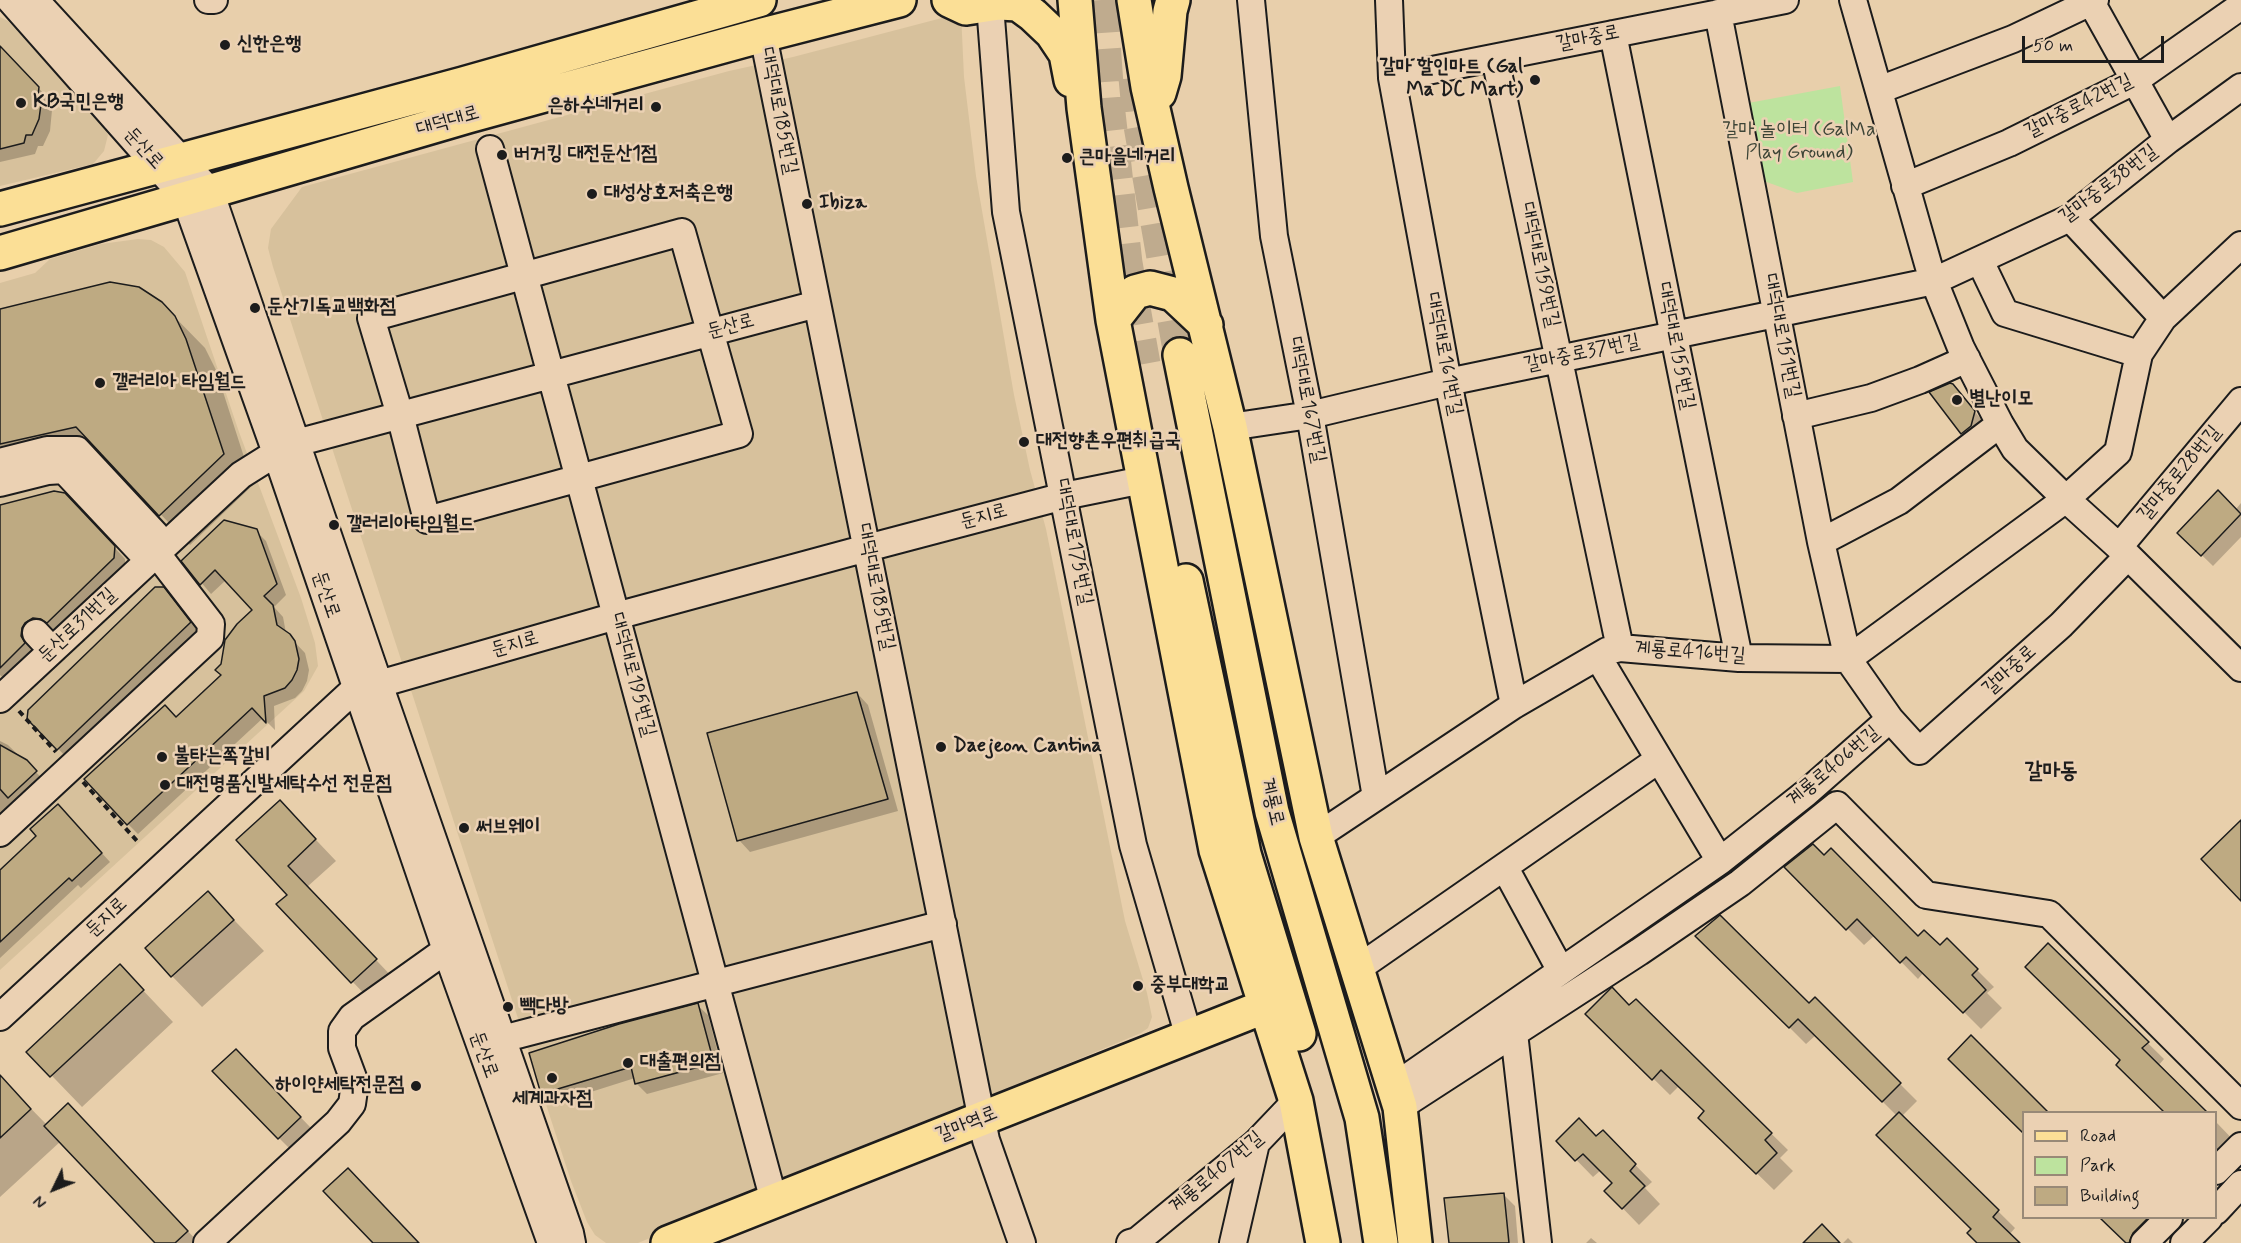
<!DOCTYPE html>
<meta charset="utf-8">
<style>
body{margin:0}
#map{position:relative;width:2241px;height:1243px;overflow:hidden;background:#e8cfab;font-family:Mynerve,sans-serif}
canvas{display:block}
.legend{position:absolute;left:2022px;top:1111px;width:195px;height:108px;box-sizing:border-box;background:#ebd1b3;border:2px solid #988977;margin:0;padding:8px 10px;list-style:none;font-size:18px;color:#1c1c1c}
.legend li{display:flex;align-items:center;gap:12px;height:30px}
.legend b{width:30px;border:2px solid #988977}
.north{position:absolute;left:24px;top:1159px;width:60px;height:60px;-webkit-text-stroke:4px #ebd1b3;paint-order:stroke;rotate:227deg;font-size:16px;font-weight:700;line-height:24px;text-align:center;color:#1c1c1c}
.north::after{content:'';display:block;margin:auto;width:21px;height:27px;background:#1c1c1c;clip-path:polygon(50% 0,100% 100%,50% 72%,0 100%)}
.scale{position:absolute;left:2022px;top:36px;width:142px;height:27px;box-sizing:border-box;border:3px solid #1c1c1c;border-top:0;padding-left:8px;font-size:18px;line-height:21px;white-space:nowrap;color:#1c1c1c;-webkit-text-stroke:4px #ebd1b3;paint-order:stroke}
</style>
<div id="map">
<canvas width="2241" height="1243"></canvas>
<ul class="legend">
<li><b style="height:8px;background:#fbdf96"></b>Road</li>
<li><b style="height:16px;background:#bde39e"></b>Park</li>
<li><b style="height:16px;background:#beaa82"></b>Building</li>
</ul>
<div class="north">N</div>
<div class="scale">50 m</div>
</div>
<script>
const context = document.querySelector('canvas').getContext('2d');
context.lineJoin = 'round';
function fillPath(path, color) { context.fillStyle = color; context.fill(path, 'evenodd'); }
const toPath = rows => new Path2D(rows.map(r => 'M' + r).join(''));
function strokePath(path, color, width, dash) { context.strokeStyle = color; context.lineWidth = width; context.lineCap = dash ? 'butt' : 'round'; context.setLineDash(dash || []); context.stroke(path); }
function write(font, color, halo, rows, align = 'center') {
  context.font = font + ' Mynerve,"Poor Story",sans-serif'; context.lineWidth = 5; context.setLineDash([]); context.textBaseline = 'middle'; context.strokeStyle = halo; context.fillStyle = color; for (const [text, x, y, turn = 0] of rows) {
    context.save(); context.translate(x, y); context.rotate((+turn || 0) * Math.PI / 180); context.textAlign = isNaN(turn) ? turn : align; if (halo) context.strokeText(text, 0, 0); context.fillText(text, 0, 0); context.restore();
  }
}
fillPath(toPath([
 [961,13,964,77,976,176,1014,395,1030,470,1046,529,1125,921,1147,993,1152,1017,1148,1028,1141,1033,638,1243,606,1243,595,1235,587,1222,571,1181,273,267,268,248,271,229,302,187,729,71,793,57],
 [0,17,8,21,105,128,108,135,104,151,93,164,0,186],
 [138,239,151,240,164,247,185,272,239,432,301,598,315,643,318,666,304,691,0,970,0,283,35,273,50,259,101,244]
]), '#d7c19c');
fillPath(toPath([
 [1840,86,1853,182,1797,193,1750,176,1743,104]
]), '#bde39e');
fillPath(toPath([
 [0,55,14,63,50,100,49,106,52,110,50,131,43,146,38,146,35,154,0,162],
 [161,303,205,348,216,370,253,485,190,545,106,457,0,481,0,310],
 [1953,385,1985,424,1973,444,1962,433],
 [2241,503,2241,537,2213,566,2179,533,2236,509],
 [76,506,125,559,125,570,59,633,54,630,45,629,33,640,32,648,36,655,8,682,0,675,0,507],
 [256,531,266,541,286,595,274,607,283,617,286,633,305,653,309,670,307,681,302,691,295,698,274,706,275,730,263,718,138,834,128,824,177,719,223,675,254,610,226,580,211,594,183,561],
 [172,597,198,631,66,757,29,718],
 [857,693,868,705,898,811,750,852,739,840],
 [0,741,8,745,47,783,0,821],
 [66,814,110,862,81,888,78,885,0,958,0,872],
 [300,823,336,861,307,887,396,981,373,1003,278,904,289,895,238,840],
 [1786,867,1918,938,1940,947,1947,940,1994,987,1987,993,2002,1008,1981,1029,1924,972,1918,979,1875,935,1864,945],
 [208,893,264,951,202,1007,172,976],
 [1698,936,1809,1005,1815,999,1917,1101,1902,1116,2015,1228,2009,1235,2017,1243,1979,1243,1973,1229,1897,1116,1816,1035,1806,1044],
 [2048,945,2164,1059,2158,1066,2122,1060],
 [120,966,173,1022,82,1107,29,1052],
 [1636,1001,1788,1150,1780,1158,1793,1171,1774,1190,1700,1118,1706,1112,1679,1086,1670,1095,1588,1014,1629,1007],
 [697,1005,708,1015,723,1073,647,1094,637,1084,635,1078,553,1104,543,1093],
 [5,1082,47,1125,99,1136,199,1243,157,1243,61,1141,0,1197,0,1087],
 [267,1082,331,1149,310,1169,279,1138],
 [2216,1122,2241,1148,2216,1161],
 [1603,1132,1652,1182,1645,1188,1660,1204,1639,1225,1606,1191,1614,1183,1601,1170,1593,1177,1558,1141,1597,1138],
 [1503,1194,1515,1206,1518,1243,1451,1243],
 [2102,1218,2141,1218,2161,1238,2156,1243,2128,1243],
 [1591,1238,1597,1243,1586,1243],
 [1848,1238,1853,1243,1843,1243]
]), '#0003');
const building = toPath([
 [0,46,39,87,38,95,42,97,39,119,32,135,26,135,24,143,0,149,0,46],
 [110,282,139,287,162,302,175,316,186,339,224,454,159,516,76,427,0,444,0,309,110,282],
 [1950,383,1953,384,1975,411,1971,426,1961,434,1929,392,1950,383],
 [2218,490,2241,514,2201,556,2177,533,2218,490],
 [54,491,65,493,115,546,114,558,47,623,41,619,33,618,25,623,22,628,21,636,25,643,0,668,0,505,54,491],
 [224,520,257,529,277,584,264,596,273,605,277,625,290,634,295,641,299,659,297,670,292,680,285,688,264,696,266,723,252,708,127,825,84,779,165,705,176,717,221,675,215,670,221,664,225,640,237,624,252,610,215,570,200,585,181,561,224,520],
 [155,587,164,587,191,622,57,750,27,719,28,710,155,587],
 [857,692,888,799,737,841,707,733,857,692],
 [0,745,27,760,37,771,8,798,0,789,0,745],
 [280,800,316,839,288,866,377,959,351,983,276,904,287,895,236,840,280,800],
 [58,804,102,853,72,881,69,878,0,942,0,870,36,836,30,829,58,804],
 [2241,820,2241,901,2201,859,2241,820],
 [1813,844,1824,855,1831,848,1918,936,1924,930,1940,945,1947,938,1978,969,1972,975,1986,990,1963,1013,1906,957,1900,963,1857,919,1846,930,1784,867,1813,844],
 [208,891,234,920,171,977,145,948,208,891],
 [1720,915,1809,1003,1815,997,1901,1083,1882,1102,1798,1019,1789,1028,1695,936,1720,915],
 [2048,943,2149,1042,2142,1048,2208,1113,2165,1113,2116,1065,2120,1060,2025,967,2048,943],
 [120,964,144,990,50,1077,26,1052,120,964],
 [1612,987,1629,1005,1636,999,1772,1133,1765,1140,1777,1153,1756,1174,1698,1118,1704,1111,1661,1070,1652,1080,1585,1014,1612,987],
 [698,1003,714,1063,635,1084,631,1067,541,1094,529,1053,619,1024,698,1003],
 [1971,1035,2049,1113,2024,1113,2024,1134,1948,1059,1971,1035],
 [236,1049,301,1117,278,1139,212,1071,236,1049],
 [0,1075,31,1109,0,1138,0,1075],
 [68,1103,188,1231,175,1243,155,1243,44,1126,68,1103],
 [1899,1112,1999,1210,1993,1217,2020,1243,1977,1243,1967,1233,1971,1229,1876,1135,1899,1112],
 [1579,1118,1596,1136,1603,1130,1636,1164,1630,1171,1645,1186,1622,1209,1604,1191,1612,1183,1583,1154,1575,1161,1556,1141,1579,1118],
 [348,1168,419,1243,373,1243,323,1191,348,1168],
 [1504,1193,1509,1243,1449,1243,1444,1198,1504,1193],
 [2100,1218,2148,1218,2133,1233,2129,1243,2126,1243,2100,1218],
 [1822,1224,1840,1243,1803,1243,1822,1224]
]);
fillPath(building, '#beaa82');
strokePath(building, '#1c1c1c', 1.5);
strokePath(toPath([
 [1101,0,1109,113,1126,263,1144,364],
 [1135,78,1139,120,1180,355]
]), '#bfab8e', 33, [33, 16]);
const minor = toPath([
 [10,0,185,198,276,453,446,950,551,1243],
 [35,0,210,191,379,684,570,1233,572,1243],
 [208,0,214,0],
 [1251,0,1274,236,1310,415,1376,797],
 [1389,0,1392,78,1448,382,1514,705],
 [1853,0,1930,271,1961,348,2000,424,2015,449,2066,499,2119,547,2241,668],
 [2090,0,2168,140],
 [990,5,1006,212,1133,845,1189,1037],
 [1718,13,1821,542,1848,659,1890,719,1919,751,2061,625,2128,556],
 [1613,34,1739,658],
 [763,35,986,1140,1022,1243],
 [1495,58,1620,648],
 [1392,78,1785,0],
 [1879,90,2013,39,2095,0],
 [490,149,774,1201],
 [1905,186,2009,143,2134,81,2241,6],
 [2070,218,2163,318],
 [682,232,739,434,427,520,400,415,371,318,682,232],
 [1980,261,2005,313,2139,354],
 [1796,416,1871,398,1920,380,1967,359],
 [1230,427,1310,415,1448,382,1934,281,2070,218,2168,140,2241,87],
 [296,443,817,304],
 [0,462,47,450,77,450,156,535,157,554],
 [0,483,48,471,64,470,141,552,157,554],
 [1821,542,1899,501,2000,424],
 [2119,547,2241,401],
 [36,633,52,650],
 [1598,657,1720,861],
 [0,699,241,475,276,453],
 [0,833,210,638,211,624,157,554],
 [1316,837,1514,705,1607,651,1620,648,1739,658,1848,659,2066,499,2118,452,2139,354,2163,318,2241,245],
 [1505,868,1561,971],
 [1357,969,1658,760],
 [0,1017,357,687,379,684,616,616,867,548,1064,496,1143,480],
 [1514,1033,1538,1243],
 [502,1039,943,924],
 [1395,1086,1720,861,1806,793,1890,719],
 [1400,1107,1639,952,1740,883,1837,805,1926,895,2049,914,2241,1106],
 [2216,1171,2241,1146],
 [2216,1211,2241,1184],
 [207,1243,338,1122,352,1104,355,1083,342,1048,342,1031,352,1017,446,950,459,945],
 [1130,1243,1137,1241,1256,1143,1296,1101],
 [1233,1243,1256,1143],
 [2144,1243,2169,1218],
 [2184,1243,2209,1218]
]);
const major = toPath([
 [949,0,966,8,999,3,1018,4,1033,15,1052,33,1066,54,1071,80],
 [1075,0,1084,108,1113,320,1216,850,1296,1101,1323,1243],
 [1134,0,1148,87,1171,188,1230,427,1316,837,1400,1107,1415,1243],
 [1159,93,1164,76,1170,11,1173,0],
 [0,209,463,84,759,0],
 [0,253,468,116,763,35,899,0],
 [1113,320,1135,292,1150,288,1173,294,1206,325],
 [1180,355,1272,812,1362,1118,1381,1243],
 [1186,581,1244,854,1299,1034],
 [668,1243,1266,1006]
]);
strokePath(minor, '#1c1c1c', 30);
strokePath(major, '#1c1c1c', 38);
strokePath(toPath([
 [19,711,56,752],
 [83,782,138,842]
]), '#1c1c1c', 4, [6, 4.5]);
strokePath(minor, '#ebd1b3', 26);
strokePath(major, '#fbdf96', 33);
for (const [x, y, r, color] of [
 [225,45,6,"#1c1c1c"],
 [1535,80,6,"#1c1c1c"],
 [21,103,6,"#1c1c1c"],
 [656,107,6,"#1c1c1c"],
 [502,155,6,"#1c1c1c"],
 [1067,158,6,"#1c1c1c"],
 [592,194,6,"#1c1c1c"],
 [807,204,6,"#1c1c1c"],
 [255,308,6,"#1c1c1c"],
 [100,383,6,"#1c1c1c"],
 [1957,400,6,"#1c1c1c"],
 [1024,442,6,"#1c1c1c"],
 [334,525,6,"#1c1c1c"],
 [941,747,6,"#1c1c1c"],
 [162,757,6,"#1c1c1c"],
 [165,785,6,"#1c1c1c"],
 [464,828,6,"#1c1c1c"],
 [1138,986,6,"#1c1c1c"],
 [508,1007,6,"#1c1c1c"],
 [628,1063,6,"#1c1c1c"],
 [552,1078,6,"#1c1c1c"],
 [416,1086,6,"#1c1c1c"]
]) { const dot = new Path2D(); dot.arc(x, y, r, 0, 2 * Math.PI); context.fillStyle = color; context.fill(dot); strokePath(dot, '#ebd1b3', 2); }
write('20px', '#1c1c1c', '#ebd1b3', [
 ["갈마중로",1588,39,-11],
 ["갈마중로42번길",2079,107,-27],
 ["대덕대로185번길",778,111,79],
 ["대덕대로",448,122,-16],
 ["둔산로",143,149,48],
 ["갈마중로38번길",2109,185,-37],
 ["대덕대로159번길",1539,265,78],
 ["둔산로",731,327,-15],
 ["대덕대로151번길",1781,336,79],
 ["대덕대로155번길",1675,346,79],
 ["대덕대로161번길",1443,354,79],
 ["갈마중로37번길",1582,354,-12],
 ["대덕대로167번길",1306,400,79],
 ["갈마중로28번길",2180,474,-50],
 ["둔지로",984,517,-15],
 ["대덕대로175번길",1073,542,79],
 ["대덕대로185번길",875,587,79],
 ["둔산로",325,595,71],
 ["둔산로31번길",78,626,-43],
 ["둔지로",515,645,-16],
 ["계룡로416번길",1690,653,4],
 ["갈마중로",2010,671,-42],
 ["대덕대로195번길",632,675,75],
 ["계룡로406번길",1834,767,-40],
 ["계룡로",1271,802,77],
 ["둔지로",107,918,-43],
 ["둔산로",483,1055,70],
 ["갈마역로",967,1125,-22],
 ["계룡로407번길",1217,1173,-40]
]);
write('bold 20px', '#1c1c1c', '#ebd1b3', [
 ["신한은행",237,45],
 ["갈마 할인마트 (Gal",1523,68,"right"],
 ["Ma DC Mart)",1523,91,"right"],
 ["KB국민은행",33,103],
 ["은하수네거리",644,107,"right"],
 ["버거킹 대전둔산1점",514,155],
 ["큰마을네거리",1079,158],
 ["대성상호저축은행",604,194],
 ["Ibiza",819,204],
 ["둔산기독교백화점",267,308],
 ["갤러리아 타임월드",112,383],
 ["별난이모",1969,400],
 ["대전향촌우편취급국",1036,442],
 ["갤러리아타임월드",346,525],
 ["Daejeon Cantina",953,747],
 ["불타는쪽갈비",174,757],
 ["대전명품신발세탁수선 전문점",177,785],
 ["써브웨이",476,828],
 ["중부대학교",1150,986],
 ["빽다방",520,1007],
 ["대출편의점",640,1063],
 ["하이얀세탁전문점",404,1086,"right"],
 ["세계과자점",552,1100,"center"]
], 'left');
write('20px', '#3c4436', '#ebd1b3', [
 ["갈마 놀이터 (GalMa",1799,131],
 ["Play Ground)",1799,154]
]);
write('bold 22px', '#1c1c1c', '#ebd1b3', [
 ["갈마동",2051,772]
]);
</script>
